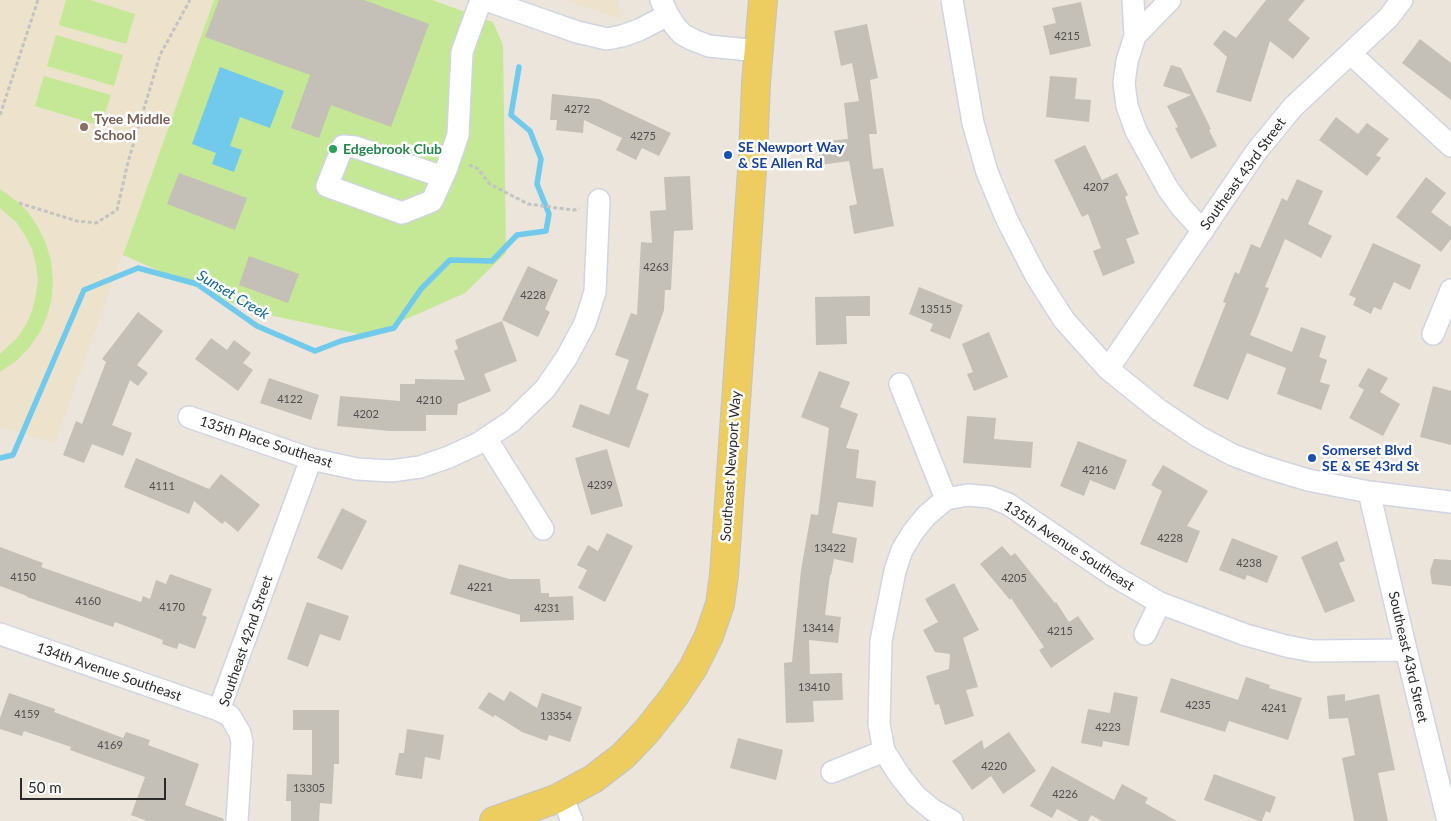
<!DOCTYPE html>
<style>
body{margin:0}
#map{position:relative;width:1451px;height:821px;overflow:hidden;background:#ebe5dc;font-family:Lato,sans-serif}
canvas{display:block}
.scale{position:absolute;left:20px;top:778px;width:146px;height:22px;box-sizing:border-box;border:2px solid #2a2a2a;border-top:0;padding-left:6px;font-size:15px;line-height:18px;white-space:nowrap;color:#2a2a2a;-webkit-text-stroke:4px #fff;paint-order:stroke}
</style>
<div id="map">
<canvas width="1451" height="821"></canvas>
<div class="scale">50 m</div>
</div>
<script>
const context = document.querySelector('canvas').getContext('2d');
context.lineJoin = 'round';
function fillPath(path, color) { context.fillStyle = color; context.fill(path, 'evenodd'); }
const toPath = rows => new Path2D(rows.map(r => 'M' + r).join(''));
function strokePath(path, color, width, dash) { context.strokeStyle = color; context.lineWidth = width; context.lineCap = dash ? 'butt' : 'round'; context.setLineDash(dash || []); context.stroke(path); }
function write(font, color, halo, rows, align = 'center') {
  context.font = font + ' Lato,sans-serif'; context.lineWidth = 5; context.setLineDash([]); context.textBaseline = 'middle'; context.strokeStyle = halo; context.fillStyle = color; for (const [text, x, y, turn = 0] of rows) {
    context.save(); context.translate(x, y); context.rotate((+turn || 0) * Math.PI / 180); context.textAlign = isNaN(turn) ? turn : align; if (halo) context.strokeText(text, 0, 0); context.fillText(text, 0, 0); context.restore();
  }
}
fillPath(toPath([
 [0,0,214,0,55,443,0,427],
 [564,0,617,0,622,19]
]), '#ede2cb');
fillPath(toPath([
 [66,0,90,0,135,14,126,44,59,25],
 [214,0,432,0,493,22,503,45,506,253,465,293,368,336,250,311,123,255],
 [56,35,123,55,114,86,47,66],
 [44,76,111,95,101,126,35,106],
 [0,189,19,203,28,212,38,227,46,244,51,261,53,280,52,298,47,316,40,332,29,348,16,361,0,372,0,354,17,338,26,325,32,311,36,295,38,280,36,264,32,249,25,235,16,222,0,208]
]), '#c4e895');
fillPath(toPath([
 [220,67,284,91,270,128,240,117,230,146,242,150,234,172,212,164,216,153,192,144]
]), '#71caeb');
strokePath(toPath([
 [0,458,13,455,84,290,138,268,197,284,257,326,315,351,341,341,394,328,421,289,450,260,492,261,517,235,546,231,549,214,537,184,541,159,530,131,511,115,519,67]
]), '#71caeb', 5.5);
fillPath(toPath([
 [219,0,364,0,429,24,391,127,331,105,319,138,291,128,310,75,205,37],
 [1266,0,1305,0,1288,20,1310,38,1293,59,1270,41,1251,102,1216,92,1227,57,1213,44,1224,30,1236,38],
 [1081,2,1091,46,1050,55,1043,26,1056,23,1052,8],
 [867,24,878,78,870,80,877,134,869,134,873,169,883,168,894,226,854,234,849,206,857,204,849,161,820,165,817,142,848,139,844,103,859,101,852,63,841,66,834,31],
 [1420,39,1451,63,1451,100,1402,63],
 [1171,65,1181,68,1211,129,1209,130,1217,146,1191,159,1175,128,1178,127,1167,106,1191,95,1163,86],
 [1050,76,1077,78,1075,99,1091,100,1089,122,1046,117],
 [552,94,599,99,671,133,659,156,642,148,636,160,616,150,622,138,584,120,583,133,556,130,557,120,550,120],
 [1336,117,1358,134,1367,123,1389,139,1376,155,1381,158,1367,176,1319,140],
 [1085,145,1102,180,1117,173,1128,195,1125,197,1139,234,1126,239,1135,263,1103,276,1093,251,1101,248,1088,214,1082,217,1054,160],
 [179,173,247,198,235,230,167,204],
 [690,176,693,230,674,231,671,290,665,290,664,310,636,389,649,394,629,448,572,427,580,404,609,415,629,360,615,355,631,313,637,315,641,242,652,243,650,211,666,210,664,177],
 [1426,177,1446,193,1431,212,1451,227,1451,239,1441,252,1396,217],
 [1297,179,1323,191,1308,224,1332,236,1321,258,1285,239,1265,287,1269,288,1250,335,1292,352,1301,327,1326,336,1319,357,1327,360,1320,382,1330,385,1321,410,1277,394,1286,368,1247,353,1228,400,1193,386,1226,303,1223,302,1235,272,1239,274,1251,244,1260,248,1282,198,1287,201],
 [1373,243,1421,265,1410,290,1394,282,1381,310,1374,307,1371,314,1353,305,1356,298,1349,295],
 [249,256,299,274,288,303,239,285],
 [528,266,558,280,545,309,550,312,538,337,502,320],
 [919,287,963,305,950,339,930,331,933,324,909,314],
 [870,296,870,316,846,316,847,344,816,345,815,297],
 [138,312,163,331,137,365,148,373,138,386,130,380,112,425,132,433,123,456,92,444,84,463,63,455,76,421,82,424,106,362,102,359],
 [502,321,517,361,484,374,491,391,458,404,457,415,426,415,426,431,390,431,337,426,340,396,400,401,400,384,415,384,415,379,465,380,454,351,458,349,455,340],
 [989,332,1008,377,974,391,967,374,973,372,962,344],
 [211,338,227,350,234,340,251,353,243,363,253,370,238,391,195,359],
 [1368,368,1388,378,1380,392,1400,404,1383,436,1349,418,1364,390,1358,386],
 [819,371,850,382,840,407,858,414,846,448,859,450,856,478,876,481,873,507,838,502,832,533,857,538,853,563,834,559,831,575,830,575,825,615,841,617,838,643,809,640,810,674,842,673,843,700,813,701,814,722,786,723,784,663,792,662,801,570,811,514,818,515,829,428,801,417],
 [269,378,319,395,311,420,260,403],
 [1433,386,1451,391,1451,445,1420,437],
 [967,416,996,418,994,439,1033,442,1031,468,963,463],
 [1078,441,1127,460,1115,490,1090,480,1084,496,1060,486],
 [607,449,623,506,591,515,575,458],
 [136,458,209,489,221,474,260,505,238,532,225,521,222,524,194,501,189,514,124,487],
 [1163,465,1208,491,1187,526,1200,531,1187,563,1140,544,1162,491,1151,485],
 [342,508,367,521,342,570,317,558],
 [607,533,633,546,605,602,578,588,587,570,577,565,588,545,598,551],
 [1232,538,1278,556,1267,583,1247,575,1245,580,1219,570],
 [1337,541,1345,561,1339,563,1355,601,1325,613,1301,557],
 [1002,546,1011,556,1015,553,1055,603,1056,602,1069,622,1078,616,1094,639,1051,668,1039,650,1044,647,1011,598,1010,600,980,564],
 [0,547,43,563,41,567,141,602,143,596,150,599,156,580,166,584,170,574,212,589,202,615,207,617,195,649,179,643,177,649,162,644,163,640,115,622,113,627,27,597,27,596,0,586],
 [1434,559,1451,560,1451,586,1432,584,1430,571],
 [459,564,509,579,540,579,541,593,549,593,549,597,573,596,574,620,520,622,520,615,450,594],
 [954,583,979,630,963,638,978,687,966,690,974,716,945,725,939,704,935,705,926,676,949,669,950,654,935,652,923,630,938,622,925,599],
 [307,602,349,616,340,641,320,634,308,667,287,659],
 [1246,677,1270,685,1269,688,1302,698,1288,740,1229,721,1225,732,1160,712,1171,678,1238,700],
 [510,691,537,708,542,693,582,707,570,742,549,735,547,741,522,732,495,715,493,717,478,708,489,692,504,701],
 [1114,692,1138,697,1129,746,1103,741,1102,747,1081,743,1088,709,1110,713],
 [9,693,55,709,54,712,123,738,126,732,150,740,148,745,199,764,185,805,224,819,223,821,147,821,131,815,145,777,70,750,71,747,24,731,22,736,0,729,0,718],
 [1345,694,1345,701,1379,694,1395,770,1378,773,1388,821,1354,821,1342,758,1355,755,1348,718,1329,719,1327,696],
 [293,710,339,710,339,764,334,764,332,804,320,803,319,821,291,821,291,801,286,801,287,774,312,775,312,730,293,730],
 [407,729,444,735,440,760,425,757,422,779,395,775,399,753,404,753],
 [1009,732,1036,771,1003,794,991,776,972,790,952,761,982,740,984,749],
 [738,738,783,750,776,780,730,768],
 [1052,766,1114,800,1122,784,1148,798,1145,803,1177,821,1102,821,1091,815,1088,821,1079,821,1057,809,1052,818,1030,806],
 [1214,774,1276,797,1270,813,1266,811,1262,821,1259,821,1204,800]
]), '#c4bfb7');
const minor = toPath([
 [486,0,577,32,607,39,622,36,639,30,668,15],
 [661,0,668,15,675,26,682,34,693,40,709,46,759,51],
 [952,0,973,123,987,172,1007,220,1036,276,1064,320,1108,369,1159,410,1199,437,1233,455,1265,467,1308,480,1369,492,1451,502],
 [1133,0,1135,36,1127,61,1124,83,1127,106,1136,131,1168,189,1182,208,1203,231],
 [1135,36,1170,0],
 [1351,54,1451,146],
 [443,177,355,147,343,146,327,186,402,213,432,201,446,170,458,135,462,52,481,0],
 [1433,334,1451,290],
 [1108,369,1256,152,1293,107,1388,18,1402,0],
 [189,417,311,459,357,469,391,471,420,467,449,457,479,443,512,421,545,389,567,357,585,323,595,292,599,200],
 [486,438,543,529],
 [1369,492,1406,650,1448,821],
 [946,499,968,495,990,497,1008,504,1114,576,1160,603,1246,635,1286,646,1312,651,1406,650],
 [0,634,219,710,230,716,240,733,242,742,237,821],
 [1145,634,1160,603],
 [219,710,311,459],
 [884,751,900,776,916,796,933,810,952,821],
 [832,772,884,751,879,724,881,641,895,571,902,550,913,532,926,516,946,499,900,384],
 [562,796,572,821]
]);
const major = toPath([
 [494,821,556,799,593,779,623,756,646,732,673,698,693,668,709,636,720,604,724,575,753,156,756,83,763,0]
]);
strokePath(minor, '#d1d4e2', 24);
strokePath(major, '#c3c3c3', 30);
strokePath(toPath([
 [0,115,38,0],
 [469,165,477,168,490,184,528,204,565,209,575,210,579,208],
 [19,203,77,221,96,223,117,210,128,162,160,55,190,0]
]), '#c3c3c3', 3, [4, 2.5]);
strokePath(minor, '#fff', 21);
strokePath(major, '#edcd5f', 28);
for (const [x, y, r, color] of [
 [84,127,5,"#8d6e63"],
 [333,149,5,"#2e9e5b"],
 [728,155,5,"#1a4fb4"],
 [1312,458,5,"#1a4fb4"]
]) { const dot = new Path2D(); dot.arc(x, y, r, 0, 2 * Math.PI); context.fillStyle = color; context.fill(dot); strokePath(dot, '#fff', 2); }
write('11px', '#504f4d', null, [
 ["4215",1067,36],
 ["4272",577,109],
 ["4275",643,136],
 ["4207",1096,187],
 ["4263",656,267],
 ["4228",533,295],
 ["13515",936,309],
 ["4122",290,399],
 ["4210",429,400],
 ["4202",366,414],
 ["4216",1095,470],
 ["4239",600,485],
 ["4111",162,486],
 ["4228",1170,538],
 ["13422",830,548],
 ["4238",1249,563],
 ["4150",23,577],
 ["4205",1014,578],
 ["4221",480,587],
 ["4160",88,601],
 ["4170",172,607],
 ["4231",547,608],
 ["13414",818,628],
 ["4215",1060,631],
 ["13410",814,687],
 ["4235",1198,705],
 ["4241",1274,708],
 ["4159",27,714],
 ["13354",556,716],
 ["4223",1108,727],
 ["4169",110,745],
 ["4220",994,766],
 ["13305",309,788],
 ["4226",1065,794]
]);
write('bold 14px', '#785e54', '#fff', [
 ["Tyee Middle",94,119],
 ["School",94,135]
], 'left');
write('bold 14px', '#164399', '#fff', [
 ["SE Newport Way",738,147],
 ["& SE Allen Rd",738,163],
 ["Somerset Blvd",1322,450],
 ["SE & SE 43rd St",1322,466]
], 'left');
write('bold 14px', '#27864d', '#fff', [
 ["Edgebrook Club",343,149]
], 'left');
write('14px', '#2a2a2a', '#fff', [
 ["Southeast 43rd Street",1243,174,-54],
 ["135th Place Southeast",266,442,18],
 ["Southeast Newport Way",731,466,-86],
 ["135th Avenue Southeast",1069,546,33],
 ["Southeast 42nd Street",246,641,-71],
 ["Southeast 43rd Street",1408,657,77],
 ["134th Avenue Southeast",109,672,19]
]);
write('italic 15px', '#106897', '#fff', [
 ["Sunset Creek",233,295,31]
]);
</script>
